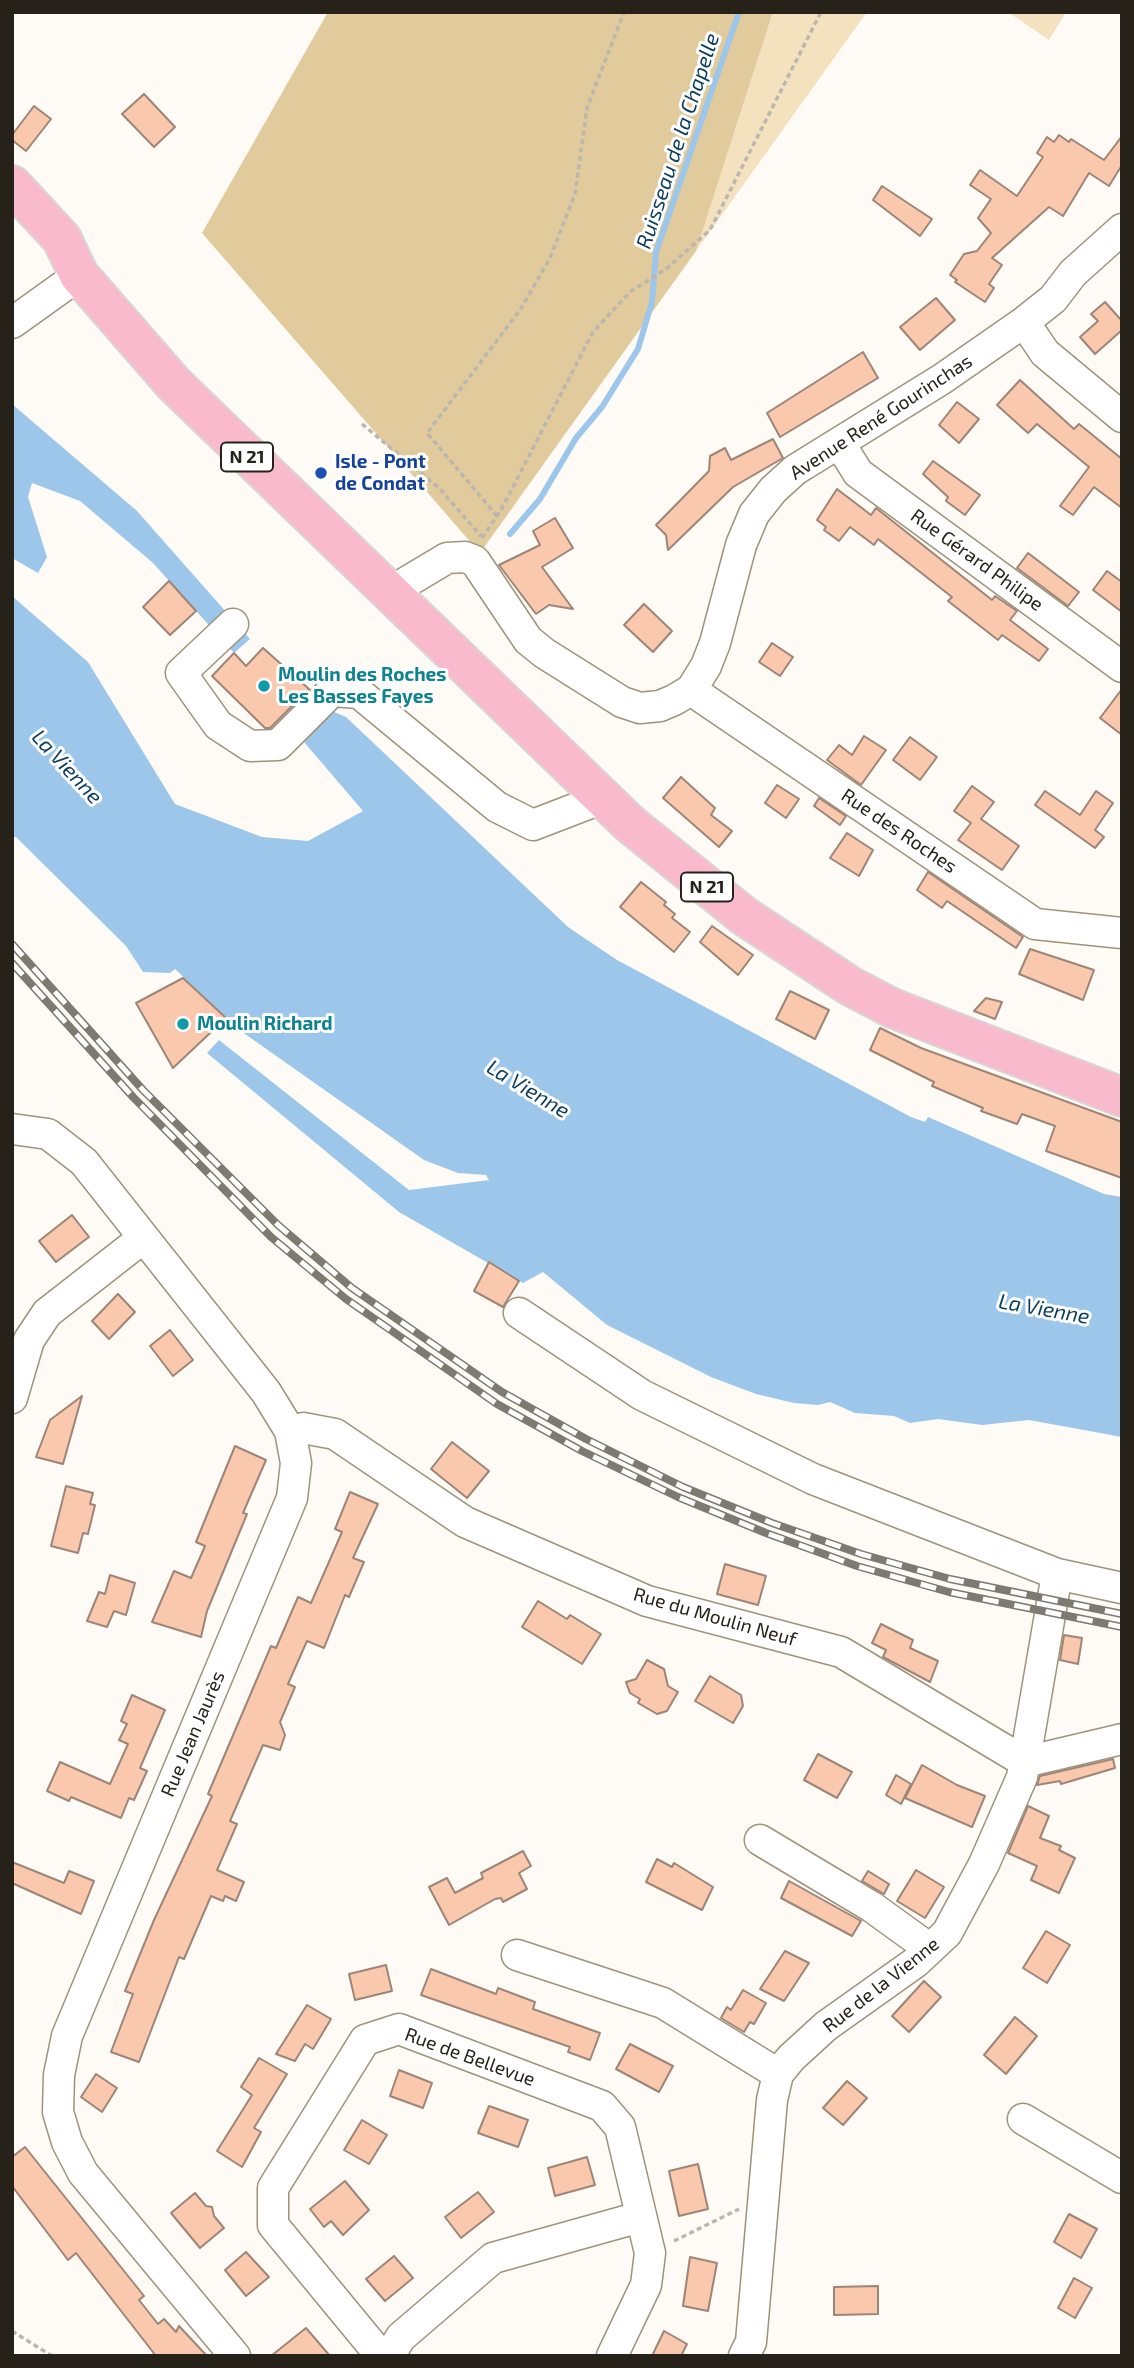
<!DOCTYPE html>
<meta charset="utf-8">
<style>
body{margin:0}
#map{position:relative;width:1134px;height:2368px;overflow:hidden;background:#fefbf6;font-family:"Exo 2",sans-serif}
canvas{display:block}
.frame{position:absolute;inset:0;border:14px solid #272219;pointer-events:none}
</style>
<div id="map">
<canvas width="1134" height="2368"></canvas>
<div class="frame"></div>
</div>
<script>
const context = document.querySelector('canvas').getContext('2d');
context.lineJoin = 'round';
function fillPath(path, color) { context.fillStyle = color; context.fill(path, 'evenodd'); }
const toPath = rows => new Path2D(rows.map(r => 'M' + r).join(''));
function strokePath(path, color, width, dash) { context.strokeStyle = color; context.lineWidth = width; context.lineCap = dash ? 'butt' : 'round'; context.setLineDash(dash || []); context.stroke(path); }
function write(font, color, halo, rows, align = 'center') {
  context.font = font + ' "Exo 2",sans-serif'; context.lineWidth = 6; context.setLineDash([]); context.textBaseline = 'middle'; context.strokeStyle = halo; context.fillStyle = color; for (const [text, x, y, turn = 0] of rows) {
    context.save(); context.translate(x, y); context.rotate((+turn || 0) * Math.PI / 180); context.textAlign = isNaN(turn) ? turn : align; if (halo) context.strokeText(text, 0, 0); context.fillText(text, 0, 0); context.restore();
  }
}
fillPath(toPath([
 [773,12,867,12,696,251],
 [1008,12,1066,12,1049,40]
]), '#f4e2bf');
fillPath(toPath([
 [328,12,773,12,696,251,480,553,202,233]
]), '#e1ca9b');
fillPath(toPath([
 [12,404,137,511,250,639,234,653,153,563,80,501,32,483,28,497,47,557,38,573,12,558],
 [12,596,88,662,175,804,262,837,308,841,363,811,304,742,332,711,346,717,568,927,617,960,911,1117,925,1122,928,1117,1104,1194,1122,1197,1122,1437,1029,1420,982,1425,938,1419,910,1423,894,1416,855,1413,830,1402,818,1405,794,1403,756,1394,711,1377,607,1325,543,1272,523,1283,399,1212,207,1053,219,1040,409,1190,489,1180,486,1175,458,1173,424,1160,238,1029,175,969,170,973,143,972,126,946,16,837,12,837]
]), '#9dc7ea');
strokePath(toPath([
 [510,534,540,499,576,438,602,407,638,349,652,302,656,252,739,12]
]), '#9dc7ea', 6);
const building = toPath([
 [144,94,175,127,154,147,122,114,144,94],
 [34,106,51,119,26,151,12,140,12,135,34,106],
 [1059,135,1069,142,1071,139,1104,160,1122,136,1122,165,1109,186,1089,173,1063,216,1049,207,992,258,1002,265,989,284,994,288,985,302,955,282,957,280,950,275,964,254,977,251,991,233,978,218,991,199,970,185,980,170,1017,196,1043,157,1037,153,1047,137,1054,142,1059,135],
 [882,186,932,219,920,236,873,200,882,186],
 [936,298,955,320,920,350,900,327,936,298],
 [1105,302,1122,321,1122,330,1095,354,1080,337,1098,321,1091,314,1105,302],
 [863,352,878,378,780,437,767,413,863,352],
 [1020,380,1074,429,1079,424,1122,459,1122,508,1094,487,1073,515,1060,506,1089,467,1037,424,1028,433,997,405,1020,380],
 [957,402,979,419,959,443,939,425,957,402],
 [773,439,783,458,733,487,668,550,666,535,656,525,709,471,710,456,725,448,731,460,773,439],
 [933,461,980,495,965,515,946,501,948,497,923,474,933,461],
 [837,489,871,515,876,508,992,600,995,596,1017,611,1010,620,1048,649,1039,661,1002,635,998,640,948,601,952,597,878,539,874,545,850,527,839,541,824,530,826,527,817,520,837,489],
 [555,518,573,548,542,567,573,609,549,605,536,614,499,565,540,545,533,531,555,518],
 [1028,553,1079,592,1068,606,1017,568,1028,553],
 [1107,571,1122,582,1122,612,1093,590,1107,571],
 [169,581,196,611,170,635,143,607,169,581],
 [644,604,672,631,653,652,624,625,644,604],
 [772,643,793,657,780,676,759,662,772,643],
 [263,648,309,689,270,728,265,728,212,676,234,653,246,666,263,648],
 [1122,689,1122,735,1100,718,1122,689],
 [864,736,886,750,861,785,827,760,839,745,852,755,864,736],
 [910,737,937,757,920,780,893,760,910,737],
 [681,777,715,808,711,815,732,831,719,847,663,798,681,777],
 [777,785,799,799,786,818,765,803,777,785],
 [972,786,994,802,981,819,1019,846,1002,870,958,840,971,823,954,811,972,786],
 [1045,791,1080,815,1096,791,1113,803,1095,830,1104,837,1095,848,1035,805,1045,791],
 [819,798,846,816,840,825,814,806,819,798],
 [847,833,873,850,859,876,830,858,847,833],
 [928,872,1023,937,1016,948,947,901,942,908,917,890,928,872],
 [641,882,666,902,664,905,675,914,672,918,690,932,674,952,620,907,641,882],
 [712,926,753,955,738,975,700,942,712,926],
 [1030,949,1094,970,1083,1000,1019,974,1030,949],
 [183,978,226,1018,173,1068,136,1003,183,978],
 [790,991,829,1010,815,1039,776,1019,790,991],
 [986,998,1002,1002,995,1019,974,1011,986,998],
 [880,1028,921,1048,1122,1122,1122,1178,1046,1151,1055,1126,1022,1114,1017,1124,981,1111,983,1108,932,1086,934,1082,870,1050,880,1028],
 [72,1215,89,1237,56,1262,39,1241,72,1215],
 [489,1262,519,1281,503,1307,474,1291,489,1262],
 [118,1294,135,1312,109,1339,92,1321,118,1294],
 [170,1330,193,1360,173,1376,150,1346,170,1330],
 [82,1396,63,1464,36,1457,50,1420,82,1396],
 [452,1442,489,1471,467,1498,431,1469,452,1442],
 [235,1446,266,1460,243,1513,247,1514,207,1611,201,1637,152,1622,174,1571,191,1578,205,1546,196,1542,235,1446],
 [66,1486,93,1493,90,1504,95,1505,88,1534,83,1533,78,1553,51,1546,66,1486],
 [350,1492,378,1504,353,1558,364,1562,349,1597,345,1595,324,1648,307,1641,288,1684,295,1687,280,1722,285,1735,280,1750,263,1745,230,1821,237,1824,217,1870,244,1882,236,1901,225,1896,223,1901,211,1896,184,1959,179,1957,139,2062,111,2052,133,1994,125,1991,154,1920,212,1796,208,1794,271,1646,276,1648,298,1597,311,1603,342,1532,335,1529,350,1492],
 [725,1564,766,1576,758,1605,717,1594,725,1564],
 [110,1575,135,1583,126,1615,114,1611,107,1627,87,1621,99,1592,105,1594,110,1575],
 [538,1601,567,1619,570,1615,601,1634,582,1664,522,1627,538,1601],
 [881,1624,913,1640,910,1648,938,1661,930,1682,883,1657,886,1650,872,1643,881,1624],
 [1064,1635,1082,1638,1078,1664,1060,1660,1064,1635],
 [647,1660,664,1669,668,1686,678,1692,667,1711,657,1714,638,1703,640,1699,630,1693,626,1682,636,1679,647,1660],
 [710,1676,741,1695,743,1706,733,1723,695,1701,710,1676],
 [132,1695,165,1710,140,1768,147,1771,134,1800,129,1798,121,1818,71,1797,69,1801,47,1791,60,1762,110,1784,128,1744,119,1740,127,1724,121,1721,132,1695],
 [818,1754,852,1772,837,1798,804,1780,818,1754],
 [1113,1759,1115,1768,1061,1784,1060,1781,1037,1785,1040,1776,1113,1759],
 [922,1765,957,1785,985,1796,972,1827,905,1798,922,1765],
 [896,1775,911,1784,901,1804,886,1795,896,1775],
 [1028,1806,1049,1816,1040,1838,1061,1846,1059,1850,1075,1858,1059,1893,1031,1880,1037,1866,1008,1853,1028,1806],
 [523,1851,531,1866,519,1873,527,1889,503,1902,501,1898,495,1899,449,1925,429,1887,447,1878,455,1893,483,1878,481,1873,523,1851],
 [657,1859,672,1867,674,1863,713,1887,702,1910,646,1882,657,1859],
 [12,1862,64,1883,69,1871,94,1881,81,1914,12,1883,12,1862],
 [916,1870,944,1887,925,1918,897,1901,916,1870],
 [868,1871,889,1884,884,1894,862,1881,868,1871],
 [789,1881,861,1921,852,1936,781,1898,789,1881],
 [1046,1931,1070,1945,1047,1983,1023,1968,1046,1931],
 [785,1951,809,1963,784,2001,760,1989,785,1951],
 [386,1965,392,1991,355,2000,349,1974,386,1965],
 [431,1969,496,1994,498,1988,535,2002,533,2009,600,2033,590,2060,568,2052,570,2047,421,1995,431,1969],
 [924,1981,941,1997,909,2032,892,2016,924,1981],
 [743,1990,766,2003,754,2024,750,2022,744,2032,721,2018,727,2007,731,2010,743,1990],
 [307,2005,331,2019,313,2049,305,2044,295,2061,276,2054,307,2005],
 [1015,2017,1037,2036,1006,2074,984,2055,1015,2017],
 [630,2044,673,2066,659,2092,616,2069,630,2044],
 [259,2058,287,2074,254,2128,261,2132,242,2167,217,2151,252,2095,241,2087,259,2058],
 [399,2070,432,2083,423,2108,390,2096,399,2070],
 [96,2074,117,2088,102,2112,81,2097,96,2074],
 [847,2081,867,2098,843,2125,823,2108,847,2081],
 [489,2106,528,2120,518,2147,478,2133,489,2106],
 [362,2120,387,2135,369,2164,344,2150,362,2120],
 [25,2147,144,2296,139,2300,158,2324,164,2319,176,2332,179,2326,207,2356,156,2356,76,2253,68,2260,12,2186,12,2157,25,2147],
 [587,2157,595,2185,555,2196,548,2168,587,2157],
 [698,2164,708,2209,679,2216,669,2171,698,2164],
 [345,2181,369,2210,343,2235,331,2221,324,2227,310,2209,345,2181],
 [478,2192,494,2212,461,2238,445,2217,478,2192],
 [195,2193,206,2206,212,2207,214,2216,224,2228,200,2248,171,2213,195,2193],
 [1069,2214,1097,2229,1081,2258,1054,2242,1069,2214],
 [246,2252,269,2277,246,2296,225,2270,246,2252],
 [394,2256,413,2278,385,2301,366,2279,394,2256],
 [690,2257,717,2263,708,2311,683,2306,690,2257],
 [1074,2278,1092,2288,1075,2318,1058,2308,1074,2278],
 [878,2286,878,2314,834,2315,834,2287,878,2286],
 [306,2328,330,2356,271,2356,306,2328],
 [664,2331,687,2344,681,2356,652,2356,664,2331]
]);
fillPath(building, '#fac9ad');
strokePath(building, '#9d8577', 2);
const minor = toPath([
 [1024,322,1045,353,1122,417],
 [12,323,79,275],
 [840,444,858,473,1122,667],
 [390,592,447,558,465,557,475,561,528,640,544,653,622,702,640,708,660,706,674,700,691,690,706,666,715,643,741,545,754,514,773,490,795,470,942,379,1024,322,1053,299,1073,273,1122,229],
 [233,624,181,673,218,725,250,746,278,745,332,691,359,693,497,807,533,825,603,798],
 [691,690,1035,924,1122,933],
 [12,1129,48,1134,84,1162,266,1392,290,1431,296,1463,292,1498,67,2036,59,2075,58,2112,67,2142,83,2173,235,2356],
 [519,1313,642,1395,813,1479,1057,1574,1122,1588],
 [12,1398,29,1340,47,1313,143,1238],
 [290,1431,303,1428,335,1434,465,1522,647,1601,841,1652,1025,1762,1122,1739],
 [760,1840,872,1907,930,1949],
 [517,1955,663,2003,778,2074],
 [1023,2119,1122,2178],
 [381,2356,273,2225,273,2188,365,2040,399,2029,602,2106,620,2127,650,2253,646,2285,612,2356],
 [389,2356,401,2337,493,2258,640,2217],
 [744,2356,751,2342,772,2100,778,2074,791,2058,826,2026,916,1962,947,1933,984,1864,1022,1777,1057,1574]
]);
const major = toPath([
 [12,185,62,239,79,275,174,384,630,824,744,916,850,986,892,1008,1122,1097]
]);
strokePath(minor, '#9e937c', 33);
strokePath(major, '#d8d7d6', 42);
strokePath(toPath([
 [362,424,439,488,481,536],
 [497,516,427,433,520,310,550,258,575,194,587,108,624,12],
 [482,538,501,510,593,332,630,292,666,269,710,230,821,12],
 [674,2241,739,2209],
 [12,2331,52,2356]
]), '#bab7b1', 3.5, [5, 3.5]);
strokePath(minor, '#fff', 30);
strokePath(major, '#fabacd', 38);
const rail = toPath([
 [12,944,143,1090,278,1225,352,1288,502,1392,586,1439,683,1487,772,1523,861,1554,950,1579,1122,1614],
 [12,963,133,1097,271,1237,346,1299,497,1404,582,1451,678,1497,766,1533,857,1566,949,1592,1122,1627]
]);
strokePath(rail, '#7e7a72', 8);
strokePath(rail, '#fff', 5, [16]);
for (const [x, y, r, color] of [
 [321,473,7,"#1a4fb4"],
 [264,686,7,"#0f9aa8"],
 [183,1024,7,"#0f9aa8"]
]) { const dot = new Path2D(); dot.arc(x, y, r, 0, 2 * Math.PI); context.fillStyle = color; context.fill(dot); strokePath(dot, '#fff', 2.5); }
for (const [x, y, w] of [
 [247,457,52],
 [707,887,52]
]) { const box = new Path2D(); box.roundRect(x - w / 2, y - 14.5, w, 29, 5); context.fillStyle = '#fff'; context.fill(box); strokePath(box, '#272219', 2); }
write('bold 18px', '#272219', null, [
 ["N 21",247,457],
 ["N 21",707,887]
]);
write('19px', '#272219', '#fff', [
 ["Avenue René Gourinchas",881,417,-33],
 ["Rue Gérard Philipe",977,560,36],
 ["Rue des Roches",899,831,34],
 ["Rue du Moulin Neuf",715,1617,16],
 ["Rue Jean Jaurès",193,1734,-67],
 ["Rue de la Vienne",881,1985,-38],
 ["Rue de Bellevue",470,2057,20]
]);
write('bold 19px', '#164399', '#fff', [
 ["Isle - Pont",335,462],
 ["de Condat",335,484]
], 'left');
write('bold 19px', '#0d838f', '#fff', [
 ["Moulin des Roches",278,675],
 ["Les Basses Fayes",278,697],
 ["Moulin Richard",197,1024]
], 'left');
write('italic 21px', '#0d3e60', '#fff', [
 ["Ruisseau de la Chapelle",678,141,-72],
 ["La Vienne",67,767,47],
 ["La Vienne",528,1089,31],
 ["La Vienne",1044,1309,10]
]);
</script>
